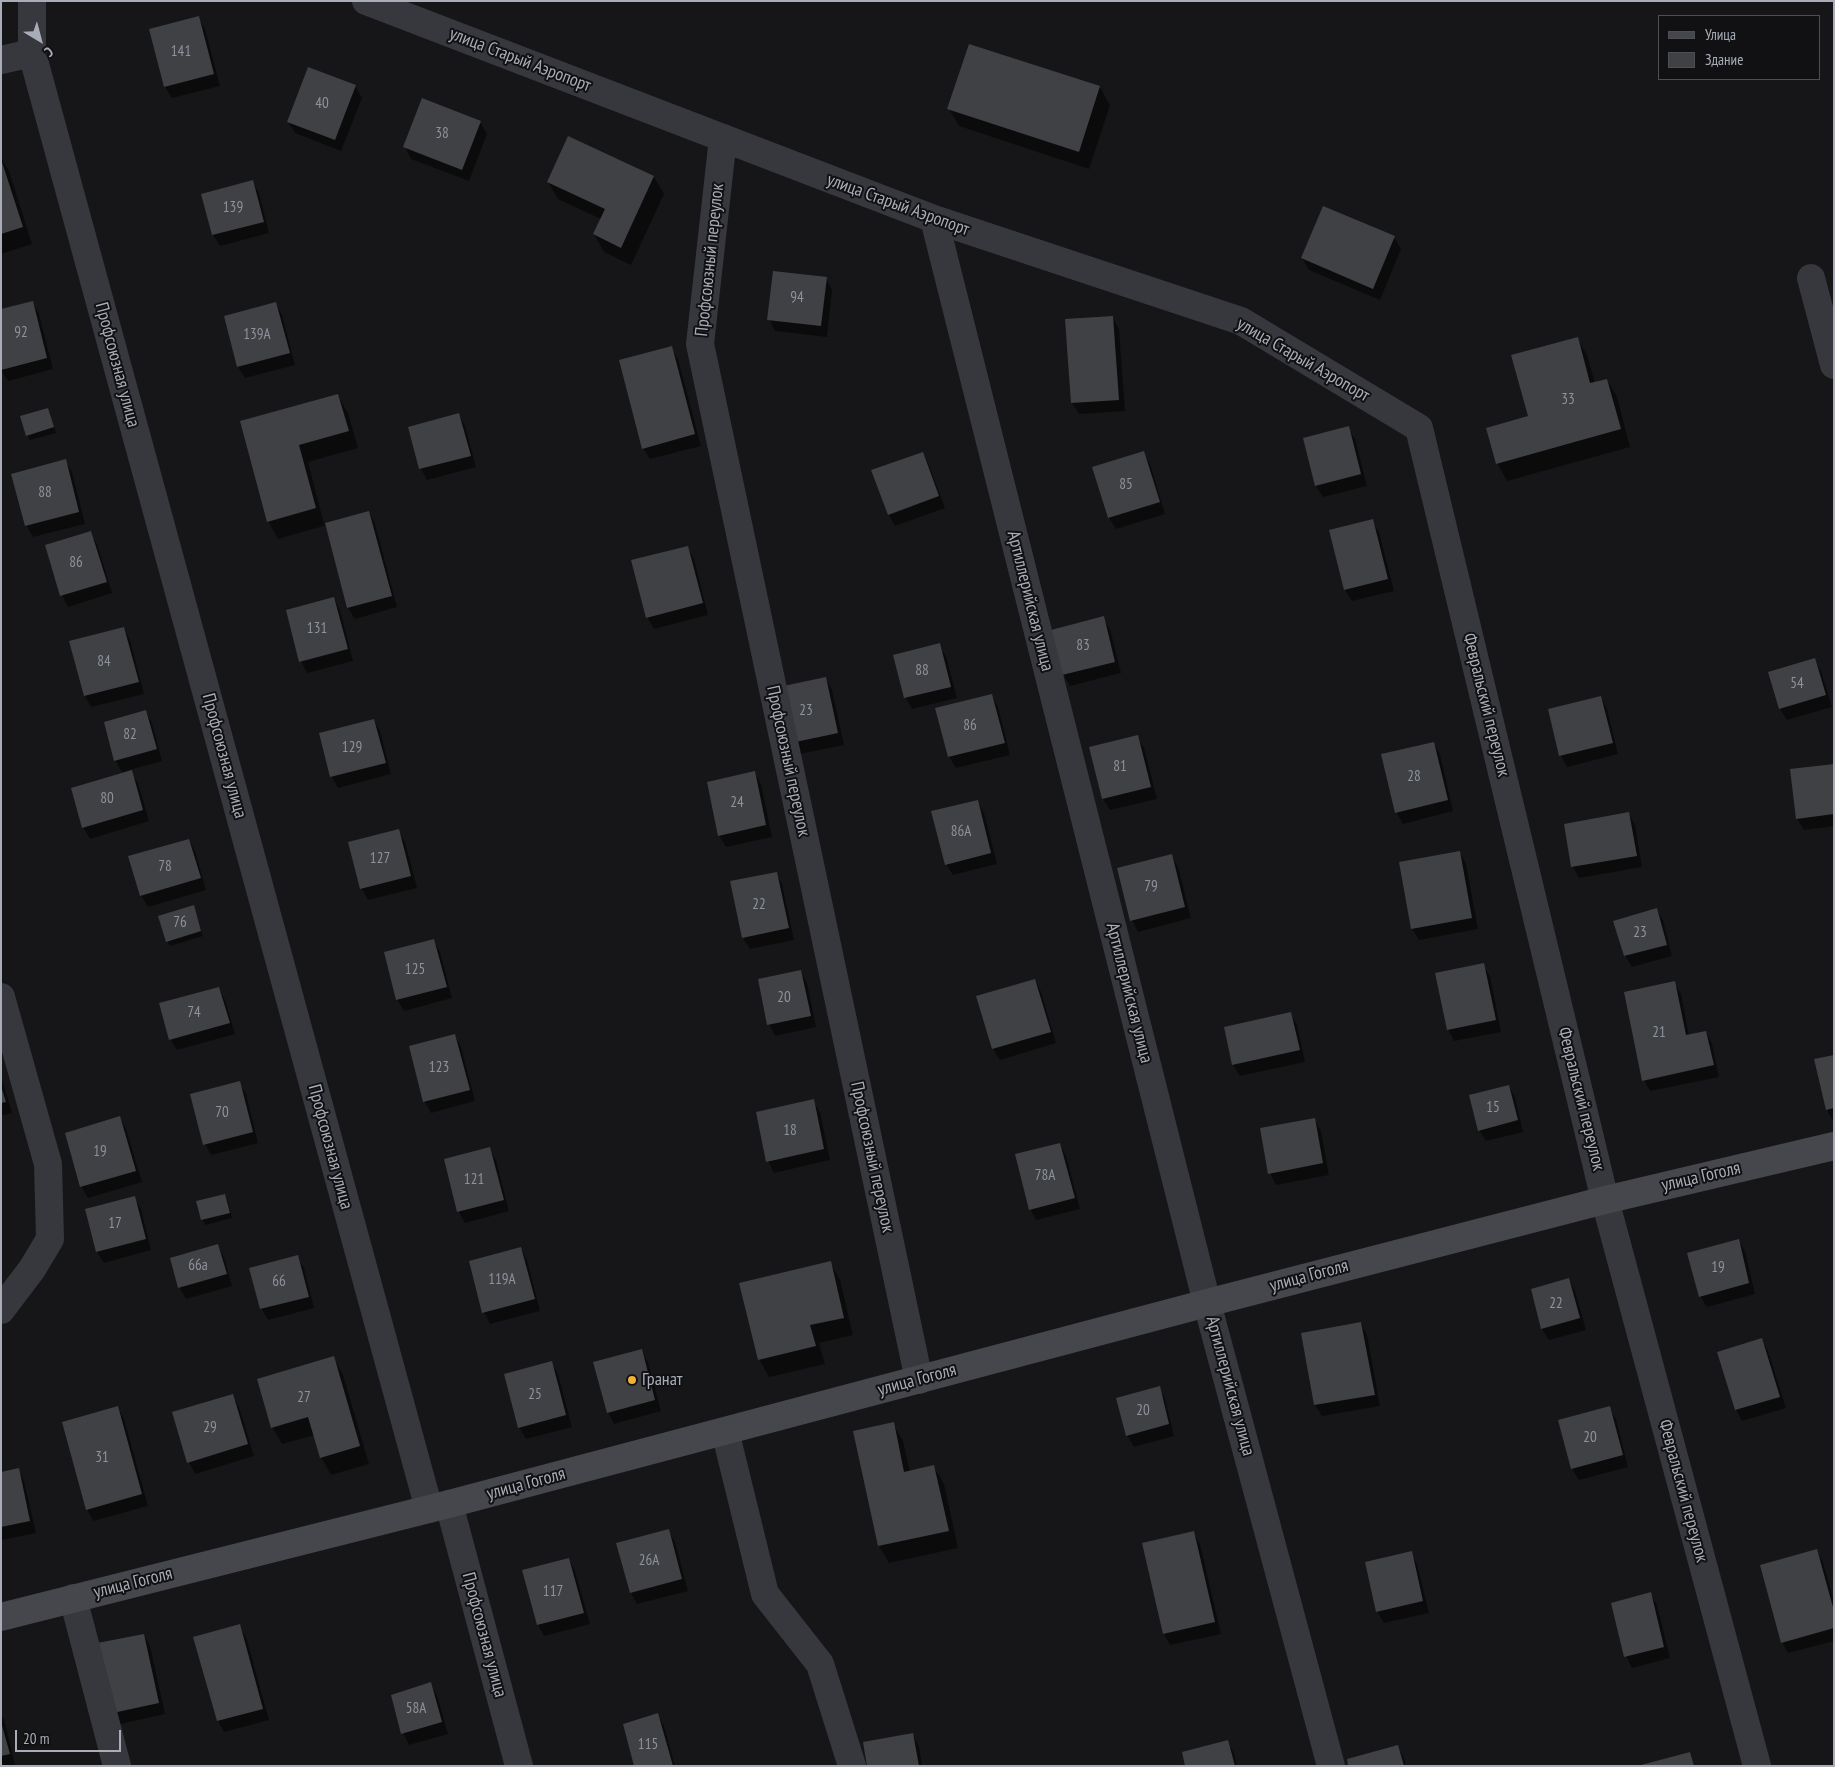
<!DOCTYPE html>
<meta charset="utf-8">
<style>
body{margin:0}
#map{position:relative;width:1835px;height:1767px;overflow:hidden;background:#161618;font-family:"PT Sans Narrow",sans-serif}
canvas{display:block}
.frame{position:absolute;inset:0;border:2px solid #a8adb8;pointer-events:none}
.legend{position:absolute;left:1658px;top:15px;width:162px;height:65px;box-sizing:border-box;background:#111113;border:1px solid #4d4f55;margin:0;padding:6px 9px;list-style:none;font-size:15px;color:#a8adb8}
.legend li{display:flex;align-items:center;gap:10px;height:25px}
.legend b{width:25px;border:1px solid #4d4f55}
.north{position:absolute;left:15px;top:15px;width:50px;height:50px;-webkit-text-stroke:4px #111113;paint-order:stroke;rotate:143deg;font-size:14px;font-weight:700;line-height:20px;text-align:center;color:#a8adb8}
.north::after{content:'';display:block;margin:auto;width:18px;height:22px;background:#a8adb8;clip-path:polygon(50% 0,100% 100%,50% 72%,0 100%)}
.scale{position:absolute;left:15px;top:1730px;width:106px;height:22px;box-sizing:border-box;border:2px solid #a8adb8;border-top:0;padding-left:6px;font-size:15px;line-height:18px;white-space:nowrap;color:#a8adb8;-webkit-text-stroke:4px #111113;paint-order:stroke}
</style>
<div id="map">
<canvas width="1835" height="1767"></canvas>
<div class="frame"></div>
<ul class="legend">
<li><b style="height:6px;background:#45474d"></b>Улица</li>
<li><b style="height:14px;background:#404145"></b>Здание</li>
</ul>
<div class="north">С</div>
<div class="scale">20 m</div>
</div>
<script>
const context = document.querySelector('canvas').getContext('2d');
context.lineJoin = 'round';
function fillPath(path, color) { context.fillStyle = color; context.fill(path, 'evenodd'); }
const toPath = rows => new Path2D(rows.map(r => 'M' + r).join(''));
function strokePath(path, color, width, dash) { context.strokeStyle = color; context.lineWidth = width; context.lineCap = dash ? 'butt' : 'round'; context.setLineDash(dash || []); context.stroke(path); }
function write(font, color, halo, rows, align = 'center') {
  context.font = font + ' "PT Sans Narrow",sans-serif'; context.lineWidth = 4; context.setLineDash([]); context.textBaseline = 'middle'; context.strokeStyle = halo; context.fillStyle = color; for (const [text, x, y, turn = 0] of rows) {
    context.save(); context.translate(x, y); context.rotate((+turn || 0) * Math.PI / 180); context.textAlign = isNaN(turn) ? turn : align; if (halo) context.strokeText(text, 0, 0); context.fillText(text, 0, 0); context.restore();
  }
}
fillPath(toPath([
 [198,17,205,29,220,86,172,98,165,87,150,30],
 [970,45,1100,87,1110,105,1089,169,959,126,949,109],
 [355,86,362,98,341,151,295,133,288,122],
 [480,122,487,134,469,181,411,159,405,147],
 [569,138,654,177,664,194,631,265,604,252,594,234,601,219,558,199,548,182],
 [1,158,9,171,32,244,1,254],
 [252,181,259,193,269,233,220,246,213,235,203,195],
 [1394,237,1401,249,1380,300,1309,270,1302,258],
 [826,278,832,290,827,337,775,331,769,319],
 [32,302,39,314,53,369,8,381,1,370],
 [276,304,282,315,295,365,245,378,238,367,226,317],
 [1113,318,1119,329,1125,411,1079,414,1072,403],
 [1577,338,1587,355,1595,383,1607,380,1617,397,1630,447,1507,481,1497,463,1530,417],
 [671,348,678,359,701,446,650,459,643,448],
 [338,396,348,413,358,448,308,462,324,524,369,512,375,524,397,607,355,619,348,608,327,525,278,539,268,521,241,422],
 [48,410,56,433,30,440,27,435],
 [459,415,465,426,476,467,427,480,421,469,410,428],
 [1348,428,1355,439,1367,486,1323,497,1316,486,1304,439],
 [1143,452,1150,464,1165,514,1116,529,1109,518,1093,468],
 [923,453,929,465,945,508,895,526,889,515],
 [65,461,72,472,85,524,33,537,26,525],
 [1372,521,1379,532,1394,591,1352,601,1345,590,1330,531],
 [90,533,97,544,112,593,68,607,62,595],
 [688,548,694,559,708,615,654,629,647,617],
 [334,599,340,610,353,661,307,673,301,661],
 [1103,618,1110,629,1121,673,1070,686,1063,674],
 [124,628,130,640,144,694,91,707,85,696,71,642],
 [939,645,946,656,957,698,912,709,906,698,895,656],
 [1814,660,1821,671,1832,707,1787,720,1780,709,1770,673],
 [826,679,832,690,844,745,794,755,787,744],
 [992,696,998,707,1010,755,956,768,949,757,937,709],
 [1601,697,1607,709,1618,754,1567,767,1561,755],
 [146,712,152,723,162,761,122,772,115,760],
 [374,720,380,731,391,774,338,788,332,777,320,734],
 [1137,736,1144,748,1157,799,1110,810,1103,799,1090,748],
 [1433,743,1440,754,1453,811,1403,824,1396,812],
 [1834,765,1834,826,1804,830,1797,819],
 [131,772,138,783,149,821,90,839,83,827],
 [755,773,761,784,772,837,726,847,719,835],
 [977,801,984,813,997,864,953,875,946,864],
 [1629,814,1635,825,1642,867,1579,878,1573,867],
 [398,831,405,842,417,888,368,900,362,889,350,843],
 [189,840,195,851,206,890,148,907,141,895],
 [1460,852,1466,864,1478,929,1419,940,1412,929,1401,863],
 [1171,855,1178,867,1191,918,1138,932,1132,920],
 [776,873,782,884,794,940,750,949,743,938,732,882],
 [193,906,203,936,170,946,167,941],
 [1656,909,1663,920,1672,956,1632,967,1625,955],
 [434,941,440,952,452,998,404,1011,397,999],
 [1483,965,1490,976,1501,1032,1454,1041,1448,1029],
 [801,972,807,983,816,1027,775,1036,769,1024],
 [1035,980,1041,992,1056,1043,1000,1060,993,1049,978,997],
 [1674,983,1681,994,1689,1036,1706,1032,1712,1044,1719,1077,1650,1091,1644,1080],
 [219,988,225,1000,235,1034,177,1050,170,1039],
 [1290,1013,1297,1025,1305,1062,1240,1076,1233,1065,1225,1028],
 [455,1036,461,1047,475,1101,431,1113,425,1102,411,1047],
 [1834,1056,1834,1121,1833,1121,1827,1110],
 [1,1076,12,1113,1,1116],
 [239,1083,246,1094,258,1143,211,1155,205,1144],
 [1509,1086,1515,1097,1523,1132,1486,1141,1479,1130],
 [813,1101,820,1112,830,1160,774,1173,768,1161],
 [120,1118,126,1129,142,1182,88,1198,81,1186],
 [1314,1119,1321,1131,1329,1175,1276,1185,1270,1173],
 [1060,1144,1066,1156,1080,1209,1036,1220,1030,1209],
 [489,1149,496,1160,509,1211,465,1223,458,1211],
 [225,1196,228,1201,232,1218,205,1225,202,1219],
 [134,1198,141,1209,151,1250,104,1263,97,1252],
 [1738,1240,1745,1251,1755,1294,1707,1307,1700,1296],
 [218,1246,224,1257,232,1286,186,1299,179,1287],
 [521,1249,527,1260,540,1311,490,1324,484,1312],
 [297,1257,304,1268,314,1308,268,1320,261,1308],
 [830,1262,840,1280,853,1335,819,1343,825,1364,769,1377,759,1359],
 [1569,1280,1575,1291,1586,1330,1549,1340,1542,1329,1533,1290],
 [1361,1323,1367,1335,1380,1406,1322,1416,1315,1405,1302,1334],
 [1762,1340,1768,1351,1786,1408,1742,1421,1736,1410,1719,1353],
 [641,1351,648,1362,661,1411,614,1424,608,1412],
 [333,1357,343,1375,369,1464,331,1475,321,1457,315,1435,282,1444,272,1427],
 [552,1363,558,1374,572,1427,526,1439,519,1427],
 [1159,1387,1165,1399,1174,1436,1134,1447,1127,1435],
 [232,1395,239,1407,254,1456,195,1474,189,1462],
 [118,1408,124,1419,148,1506,93,1521,87,1509],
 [1609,1408,1616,1419,1628,1467,1579,1480,1572,1469,1559,1421],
 [893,1424,903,1441,910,1472,934,1467,944,1484,958,1548,889,1563,879,1546,855,1432],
 [18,1469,24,1481,36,1533,1,1540,1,1473],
 [668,1531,675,1542,688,1591,637,1604,631,1593],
 [1194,1533,1200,1544,1221,1634,1170,1645,1164,1634,1143,1544],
 [1816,1551,1823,1562,1834,1602,1834,1641,1788,1653,1782,1642],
 [1411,1552,1417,1564,1429,1613,1384,1623,1377,1611],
 [569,1559,575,1571,590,1624,544,1636,538,1625,524,1571],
 [1650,1594,1657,1605,1670,1658,1632,1668,1626,1656],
 [239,1626,246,1637,269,1720,224,1732,218,1721,195,1638],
 [144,1635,150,1646,165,1714,116,1725,94,1645],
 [430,1684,437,1695,448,1734,409,1745,403,1733],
 [1,1714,4,1719,15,1765,1,1766],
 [657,1714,664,1726,675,1766,636,1766],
 [912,1734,919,1746,922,1766,868,1766],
 [1227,1742,1234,1753,1237,1766,1186,1766],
 [1398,1747,1404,1758,1406,1766,1350,1766]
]), '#0007');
fillPath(toPath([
 [199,16,214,74,164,87,149,29],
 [969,44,1100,86,1079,152,947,109],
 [308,67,356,85,335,140,287,122],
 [422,98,481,121,462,170,403,147],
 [568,136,654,176,621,248,593,234,605,209,547,182],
 [1,159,23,227,1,234],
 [253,180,264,222,212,235,201,194],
 [1323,206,1395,236,1373,289,1301,258],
 [773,271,827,277,821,326,767,320],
 [33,301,47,358,1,370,1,309],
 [276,302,290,353,237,367,224,316],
 [1113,316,1119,400,1071,403,1065,319],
 [1578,337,1590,383,1607,379,1621,429,1496,464,1486,428,1528,416,1511,355],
 [672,346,695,434,642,449,619,360],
 [338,394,349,431,299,445,316,508,267,522,240,421],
 [48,408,54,427,26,436,20,416],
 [459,413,471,456,419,469,408,427],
 [1349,426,1361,474,1315,486,1303,438],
 [1144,451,1160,502,1108,518,1092,467],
 [923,452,939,496,888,515,871,470],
 [66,459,79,512,25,526,11,474],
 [369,511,392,596,347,608,325,523],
 [1373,519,1388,579,1344,590,1329,530],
 [91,531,107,582,60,596,45,545],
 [688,546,703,603,646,618,631,560],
 [334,597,348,649,299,662,286,610],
 [1104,616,1115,662,1062,675,1051,630],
 [124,627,139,682,84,696,69,641],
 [940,643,951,687,904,698,893,655],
 [1815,658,1826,695,1779,709,1768,672],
 [826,677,838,733,786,744,774,688],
 [992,694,1005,743,948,757,935,708],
 [1601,696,1613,743,1559,756,1548,709],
 [146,710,157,749,114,761,104,722],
 [374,719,386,763,330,777,319,733],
 [1138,735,1151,787,1102,799,1089,747],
 [1434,742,1448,800,1395,813,1381,754],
 [1834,764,1834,814,1796,819,1790,769],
 [132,770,143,810,82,828,71,788],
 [755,771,766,825,718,836,707,782],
 [978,800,991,853,945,865,931,811],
 [1629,812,1637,856,1571,867,1564,824],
 [399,829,411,876,360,889,348,842],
 [189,839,201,878,140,896,128,856],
 [1460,851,1472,918,1411,929,1399,862],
 [1172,854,1185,907,1130,921,1117,868],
 [777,872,789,928,742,938,730,881],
 [194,905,201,931,166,942,158,916],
 [1657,908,1667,945,1624,956,1613,921],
 [434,939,447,987,396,1000,384,952],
 [1484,963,1496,1020,1447,1030,1435,973],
 [801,970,811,1016,767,1025,758,979],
 [1035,979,1051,1032,992,1049,976,996],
 [1675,981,1686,1035,1706,1031,1714,1065,1642,1081,1624,992],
 [219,987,230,1023,169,1040,159,1003],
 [1291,1012,1300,1050,1232,1065,1224,1027],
 [455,1034,470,1090,423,1102,409,1046],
 [1834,1055,1834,1108,1826,1110,1814,1059],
 [240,1081,253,1132,203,1145,190,1094],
 [1509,1085,1518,1120,1478,1131,1469,1095],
 [1,1086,6,1102,1,1103],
 [814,1099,824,1149,766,1162,756,1112],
 [120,1116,136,1171,80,1187,65,1133],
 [1315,1118,1323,1163,1268,1174,1260,1128],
 [1060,1143,1075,1198,1029,1210,1015,1154],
 [490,1147,504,1200,457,1212,444,1159],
 [225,1194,230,1213,201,1220,196,1201],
 [135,1196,146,1239,96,1252,85,1209],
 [1739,1239,1749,1283,1699,1297,1687,1253],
 [218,1244,227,1274,178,1288,170,1258],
 [521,1247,535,1299,482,1313,469,1261],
 [298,1255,309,1297,260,1309,249,1268],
 [831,1261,844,1318,810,1325,816,1346,758,1360,739,1283],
 [1569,1278,1580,1318,1541,1329,1531,1289],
 [1361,1322,1375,1395,1314,1405,1301,1333],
 [1762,1338,1780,1397,1735,1410,1717,1352],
 [642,1349,655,1400,607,1413,593,1362],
 [334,1356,360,1446,320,1458,308,1417,271,1428,257,1379],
 [552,1361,566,1415,518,1428,504,1374],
 [1160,1386,1169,1424,1126,1436,1116,1398],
 [233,1394,248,1444,187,1463,172,1412],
 [118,1406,142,1494,86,1510,62,1422],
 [1610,1406,1623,1455,1571,1469,1558,1420],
 [894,1422,904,1472,934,1465,949,1531,878,1546,853,1431],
 [19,1468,30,1521,1,1527,1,1472],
 [669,1529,682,1579,630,1593,616,1543],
 [1194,1531,1215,1622,1163,1634,1142,1543],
 [1817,1549,1834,1611,1834,1628,1781,1643,1760,1565],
 [1412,1551,1423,1601,1376,1612,1365,1562],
 [569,1558,584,1613,537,1625,522,1570],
 [1651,1592,1664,1647,1624,1657,1611,1603],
 [240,1624,263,1709,217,1721,193,1637],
 [144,1634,159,1703,108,1714,92,1644],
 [431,1682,442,1722,401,1734,391,1695],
 [658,1713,673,1766,634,1766,623,1724],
 [1,1722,10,1754,1,1756],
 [913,1733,919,1766,867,1766,863,1742],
 [1228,1740,1235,1766,1185,1766,1182,1752],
 [1398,1745,1404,1766,1348,1766,1347,1759],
 [1690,1752,1694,1766,1641,1766,1641,1765]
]), '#404145');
strokePath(toPath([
 [32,1,32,53,429,1509],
 [366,1,934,219,1241,321,1419,428,1605,1200,1757,1766],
 [1,60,32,53],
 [723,138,700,344,919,1380],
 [934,219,1207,1303,1331,1766],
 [1811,278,1834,365],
 [1,997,48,1164,50,1239,32,1269,1,1310],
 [725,1431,765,1594,820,1664,852,1766],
 [449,1504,519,1766],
 [73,1598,117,1766]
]), '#37383d', 28);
strokePath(toPath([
 [1,1617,449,1504,1207,1303,1605,1200,1834,1146]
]), '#45474d', 28);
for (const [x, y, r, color] of [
 [632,1380,5,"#f2b134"]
]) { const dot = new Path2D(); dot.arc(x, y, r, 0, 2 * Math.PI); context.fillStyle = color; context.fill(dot); strokePath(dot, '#111113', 2); }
write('15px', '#8e929b', null, [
 ["141",181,52],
 ["40",322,104],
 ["38",442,134],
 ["139",233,208],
 ["94",797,298],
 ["92",21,333],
 ["139А",257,335],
 ["33",1568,400],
 ["85",1126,485],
 ["88",45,493],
 ["86",76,563],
 ["131",317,629],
 ["83",1083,646],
 ["84",104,662],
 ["88",922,671],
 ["54",1797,684],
 ["23",806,711],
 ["86",970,726],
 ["82",130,735],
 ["129",352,748],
 ["81",1120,767],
 ["28",1414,777],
 ["80",107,799],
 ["24",737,803],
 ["86А",961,832],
 ["127",380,859],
 ["78",165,867],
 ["79",1151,887],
 ["22",759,905],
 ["76",180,923],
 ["23",1640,933],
 ["125",415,970],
 ["20",784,998],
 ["74",194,1013],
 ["21",1659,1033],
 ["123",439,1068],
 ["15",1493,1108],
 ["70",222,1113],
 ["18",790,1131],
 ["19",100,1152],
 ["78А",1045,1176],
 ["121",474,1180],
 ["17",115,1224],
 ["66а",198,1266],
 ["19",1718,1268],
 ["119А",502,1280],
 ["66",279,1282],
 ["22",1556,1304],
 ["25",535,1395],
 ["27",304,1398],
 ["20",1143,1411],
 ["29",210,1428],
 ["20",1590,1438],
 ["31",102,1458],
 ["26А",649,1561],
 ["117",553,1592],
 ["58А",416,1709],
 ["115",648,1745]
]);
write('18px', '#a8adb8', '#111113', [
 ["улица Старый Аэропорт",520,60,21],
 ["улица Старый Аэропорт",898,205,20],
 ["Профсоюзный переулок",710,260,-84],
 ["улица Старый Аэропорт",1303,360,30],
 ["Профсоюзная улица",117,365,75],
 ["Артиллерийская улица",1030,601,76],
 ["Февральский переулок",1486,705,76],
 ["Профсоюзная улица",224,756,75],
 ["Профсоюзный переулок",788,761,78],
 ["Артиллерийская улица",1129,993,76],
 ["Февральский переулок",1581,1099,76],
 ["Профсоюзная улица",330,1147,75],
 ["Профсоюзный переулок",872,1157,78],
 ["улица Гоголя",1701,1177,-13],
 ["улица Гоголя",1309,1276,-15],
 ["улица Гоголя",917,1380,-15],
 ["Артиллерийская улица",1230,1386,75],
 ["улица Гоголя",526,1484,-15],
 ["Февральский переулок",1683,1491,75],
 ["улица Гоголя",133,1583,-14],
 ["Профсоюзная улица",484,1635,75]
]);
write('18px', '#a8adb8', '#111113', [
 ["Гранат",642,1380]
], 'left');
</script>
